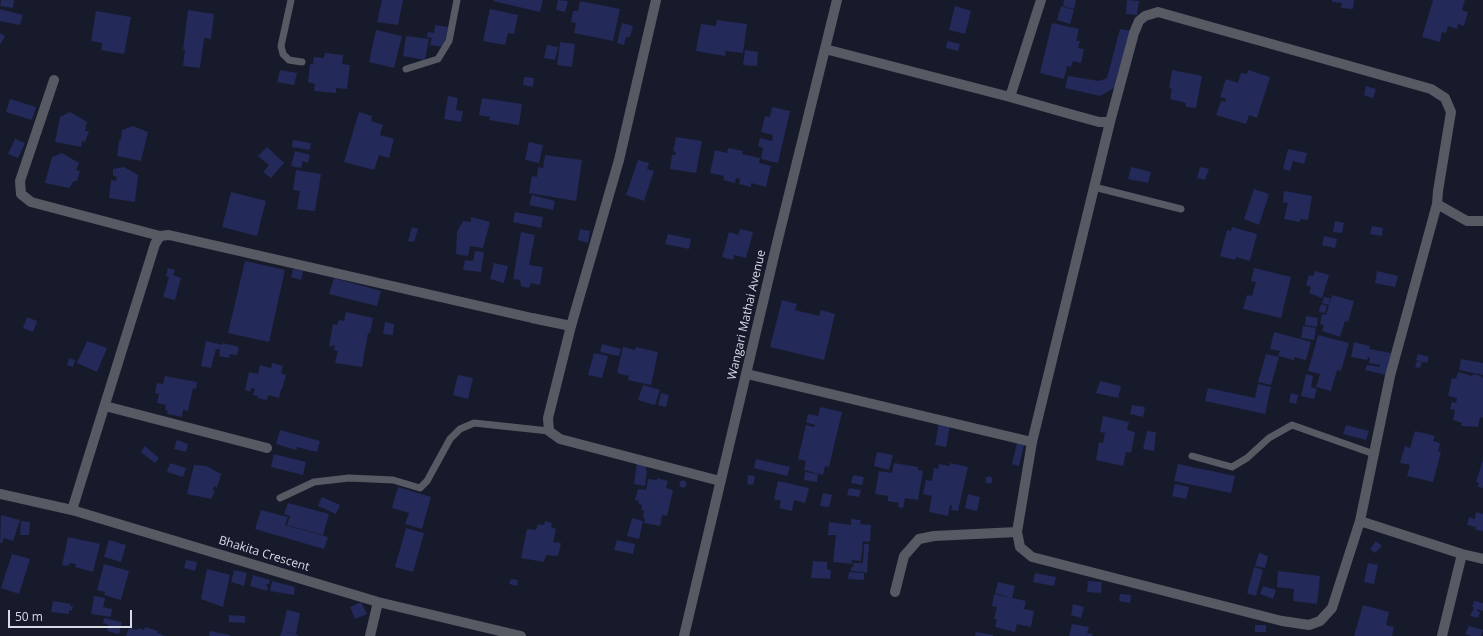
<!DOCTYPE html>
<style>
body{margin:0}
#map{position:relative;width:1483px;height:636px;overflow:hidden;background:#171a2b;font-family:"Open Sans",sans-serif}
canvas{display:block}
.scale{position:absolute;left:8px;top:610px;width:124px;height:18px;box-sizing:border-box;border:2px solid #d8dbe7;border-top:0;padding-left:5px;font-size:12px;line-height:14px;white-space:nowrap;color:#d8dbe7;-webkit-text-stroke:3px #171a2b;paint-order:stroke}
</style>
<div id="map">
<canvas width="1483" height="636"></canvas>
<div class="scale">50 m</div>
</div>
<script>
const context = document.querySelector('canvas').getContext('2d');
context.lineJoin = 'round';
function fillPath(path, color) { context.fillStyle = color; context.fill(path, 'evenodd'); }
const toPath = rows => new Path2D(rows.map(r => 'M' + r).join(''));
function strokePath(path, color, width, dash) { context.strokeStyle = color; context.lineWidth = width; context.lineCap = dash ? 'butt' : 'round'; context.setLineDash(dash || []); context.stroke(path); }
function write(font, color, halo, rows, align = 'center') {
  context.font = font + ' "Open Sans",sans-serif'; context.lineWidth = 3; context.setLineDash([]); context.textBaseline = 'middle'; context.strokeStyle = halo; context.fillStyle = color; for (const [text, x, y, turn = 0] of rows) {
    context.save(); context.translate(x, y); context.rotate((+turn || 0) * Math.PI / 180); context.textAlign = isNaN(turn) ? turn : align; if (halo) context.strokeText(text, 0, 0); context.fillText(text, 0, 0); context.restore();
  }
}
fillPath(toPath([
 [1,0,14,0,13,8,0,6],
 [382,0,403,0,398,25,377,22],
 [494,0,543,0,540,12,493,1],
 [558,0,568,1,565,12,556,10],
 [1064,0,1076,0,1074,9,1063,6],
 [1127,0,1139,1,1137,15,1126,14],
 [1332,0,1354,0,1353,9,1341,8,1342,3,1332,2],
 [1433,0,1465,0,1462,10,1468,12,1464,26,1458,24,1457,29,1448,26,1446,33,1442,32,1440,42,1422,37],
 [580,1,620,9,613,41,574,33,576,23,571,22,573,11,578,11],
 [955,6,971,11,965,34,949,30],
 [1061,6,1074,10,1070,24,1057,20],
 [0,9,23,15,20,25,0,21],
 [490,9,518,15,514,34,508,33,505,45,483,41],
 [188,10,214,14,211,39,204,38,200,68,183,66,185,50,183,50],
 [96,11,131,17,124,54,101,50,102,43,91,41],
 [717,20,747,24,743,53,726,51,725,56,696,51,701,24,716,26],
 [622,23,633,26,630,37,626,37,624,45,617,43],
 [1052,23,1079,29,1076,41,1080,41,1078,48,1084,49,1081,63,1073,61,1071,67,1067,66,1064,79,1040,73],
 [435,25,448,27,444,47,430,45,432,38,427,37,428,32,434,33],
 [1120,29,1132,31,1117,86,1100,96,1065,88,1068,76,1099,81,1107,78],
 [376,30,402,36,394,68,369,62],
 [0,33,5,36,0,45],
 [406,36,429,39,425,60,403,56],
 [947,41,960,44,958,51,946,48],
 [560,42,575,44,572,67,557,65],
 [547,45,558,47,555,60,544,58],
 [745,50,758,52,757,66,743,65],
 [325,53,343,55,342,64,350,65,347,89,336,88,336,93,314,91,315,84,308,82,310,64,313,64,314,57,324,58],
 [280,70,297,73,294,85,277,82],
 [1172,70,1202,76,1196,108,1186,107,1186,103,1170,99,1172,89,1169,88],
 [1248,70,1270,77,1257,118,1249,115,1246,124,1216,115,1221,101,1225,102,1226,99,1220,97,1226,79,1238,83,1241,73,1247,74],
 [524,77,534,78,533,87,523,85],
 [1366,86,1376,89,1373,98,1364,95],
 [448,96,458,98,456,110,463,111,461,122,444,119],
 [482,98,522,104,519,125,489,120,490,117,479,115],
 [10,99,36,107,32,120,6,112],
 [772,107,790,111,778,163,761,159,763,148,758,146,760,138,772,141,773,135,761,132,765,116,770,117],
 [70,112,87,122,85,131,89,131,85,142,82,141,81,147,55,142,60,117],
 [359,112,372,116,371,121,383,125,380,135,394,139,389,158,379,155,374,170,344,162],
 [133,126,148,132,141,161,117,156,119,141,121,139,122,130],
 [676,137,702,141,696,173,670,169,672,155,675,155,676,152,673,151],
 [15,139,25,143,18,158,8,154],
 [293,140,311,143,310,150,292,147],
 [529,142,543,145,539,163,525,160],
 [267,147,284,163,271,178,263,172,269,165,258,156],
 [728,148,743,151,742,154,760,158,759,163,771,166,766,187,751,183,751,187,739,184,740,179,736,178,735,183,723,180,724,176,710,173,715,150,727,153],
 [1288,149,1307,153,1304,164,1293,161,1290,171,1283,169],
 [295,151,310,155,308,163,303,161,301,168,291,166],
 [62,153,79,163,76,170,80,171,77,181,74,181,69,188,45,183,52,157],
 [545,155,582,160,576,201,529,193,532,176,537,177,538,167,543,168],
 [638,160,649,163,647,169,654,171,644,201,626,195],
 [124,167,138,175,135,202,109,198,111,180,116,181,117,177,113,176,113,169],
 [1131,167,1151,172,1148,183,1128,179],
 [1200,167,1209,169,1205,180,1197,178],
 [296,170,321,174,315,211,297,209,300,191,293,190],
 [1254,189,1269,194,1259,225,1244,219],
 [1284,191,1312,196,1308,220,1300,219,1300,222,1284,219,1288,203,1283,202],
 [231,192,266,201,257,236,222,227],
 [532,195,555,201,553,210,529,205],
 [515,212,543,217,541,228,513,222],
 [471,217,490,222,483,248,470,246,468,256,456,254,457,232,463,221,471,222],
 [1335,221,1344,223,1342,233,1333,232],
 [1372,226,1383,228,1382,236,1370,234],
 [412,227,418,229,414,242,408,241],
 [1232,227,1257,234,1250,261,1236,257,1235,260,1220,256,1227,230,1231,231],
 [580,229,590,231,588,243,578,240],
 [740,229,753,232,746,258,734,255,733,260,722,257,729,232,738,235],
 [521,232,535,235,529,265,543,267,540,285,531,283,529,288,521,286,520,280,513,279],
 [668,234,691,239,689,249,665,244],
 [1324,236,1337,239,1335,248,1322,245],
 [475,251,484,252,481,272,463,270,465,260,473,261],
 [245,261,285,270,269,342,228,333],
 [494,263,508,266,504,283,490,279],
 [168,268,175,270,173,275,181,278,175,300,163,297,169,277,166,276],
 [1254,268,1291,277,1281,318,1243,309,1247,295,1252,296,1256,282,1251,281],
 [293,269,303,271,301,280,291,277],
 [1315,271,1329,275,1322,298,1309,293,1311,287,1306,285,1309,275,1313,276],
 [1377,271,1398,276,1395,287,1375,283],
 [334,278,381,291,377,306,329,294],
 [1332,295,1354,301,1348,322,1345,321,1340,337,1322,331,1324,325,1320,324,1322,314,1326,315],
 [1324,297,1330,298,1329,305,1322,303],
 [782,300,797,304,795,310,819,316,821,310,835,314,824,360,770,347],
 [1321,304,1327,306,1325,313,1319,312],
 [346,312,373,318,370,333,368,333,362,367,335,363,338,351,334,350,335,345,333,345,332,347,329,346,333,324,337,325,339,320,344,321],
 [1306,316,1318,318,1317,327,1305,325],
 [27,317,37,321,33,332,23,328],
 [385,322,394,324,393,335,383,334],
 [1303,326,1316,328,1314,340,1301,338],
 [1274,332,1311,342,1306,360,1294,357,1294,360,1278,356,1280,351,1270,349],
 [1318,335,1349,343,1341,371,1337,370,1331,391,1316,387,1320,374,1308,371],
 [87,341,107,348,97,372,77,363],
 [206,341,222,345,223,343,239,347,237,355,230,354,229,358,219,356,220,349,216,349,211,368,201,366],
 [1354,342,1370,346,1369,349,1391,353,1386,375,1365,370,1367,365,1380,367,1380,365,1369,363,1370,357,1368,357,1367,360,1351,357],
 [602,344,621,349,619,356,600,352],
 [623,347,635,350,636,347,658,352,651,385,628,380,629,376,617,373],
 [594,353,608,356,602,378,588,375],
 [1266,354,1279,357,1271,385,1258,382],
 [1418,354,1429,357,1427,363,1416,360],
 [69,358,75,360,73,367,67,365],
 [1461,359,1483,363,1483,375,1459,370],
 [1417,361,1422,362,1420,368,1415,367],
 [272,363,283,366,281,373,286,375,282,389,281,389,279,398,268,395,267,400,257,398,258,396,253,395,255,389,251,388,250,392,245,390,249,372,258,374,260,365,271,368],
 [1458,372,1472,376,1473,374,1482,376,1481,377,1483,378,1483,418,1480,417,1478,427,1461,426,1462,423,1453,420,1455,410,1450,409,1452,402,1456,403,1457,398,1448,396,1452,378,1456,379],
 [1306,374,1313,376,1311,387,1317,389,1314,399,1301,396],
 [458,375,473,378,468,399,453,395],
 [165,376,197,382,196,389,193,388,188,411,183,410,182,417,167,414,168,411,165,410,166,405,157,403,159,394,155,393,157,383,163,384],
 [1100,381,1121,386,1118,398,1096,393],
 [1258,384,1271,387,1265,414,1205,401,1208,388,1255,398],
 [643,385,660,390,655,405,638,400],
 [661,393,669,395,666,407,658,405],
 [1291,393,1298,395,1296,404,1289,402],
 [1132,405,1145,407,1143,417,1130,414],
 [820,407,842,412,829,467,825,466,823,475,804,470,806,461,798,459,806,425,814,427,815,425,806,422,808,414,818,416],
 [1103,416,1129,422,1127,430,1135,432,1131,453,1126,452,1123,466,1096,460,1099,442,1103,443,1105,433,1100,432],
 [939,423,950,425,946,447,935,445],
 [1346,425,1369,431,1366,440,1343,434],
 [280,430,320,441,317,452,297,447,296,450,276,444],
 [1147,431,1156,432,1154,451,1143,449],
 [1415,431,1435,436,1433,441,1440,443,1438,452,1441,452,1433,482,1407,476,1410,465,1400,463,1405,446,1410,448],
 [177,440,188,444,186,452,174,449],
 [1017,443,1024,445,1019,466,1012,464],
 [145,446,159,458,155,463,141,452],
 [877,452,893,455,889,470,874,466],
 [274,454,306,462,303,475,271,467],
 [756,459,790,467,787,476,754,468],
 [1483,460,1483,488,1478,487,1479,483,1476,482],
 [170,463,186,468,183,477,167,472],
 [637,463,647,464,646,471,647,471,645,486,634,484],
 [894,463,918,467,918,470,923,471,918,500,905,498,903,508,898,507,899,503,888,501,888,496,875,494,879,471,892,473],
 [950,463,968,467,958,511,951,510,952,506,950,505,948,516,929,512,932,496,923,494,926,480,932,481,934,468,938,469,939,464,950,466],
 [1178,464,1235,476,1231,493,1174,481],
 [194,465,206,466,221,474,217,488,214,486,213,490,215,491,211,499,187,494],
 [805,472,818,474,817,482,804,480],
 [748,475,755,476,753,485,747,484],
 [853,475,864,477,862,485,851,483],
 '985.5 480a3.5 3.5 0 1 1 7 0a3.5 3.5 0 1 1-7 0Z',
 [657,478,668,481,666,488,673,490,667,516,662,515,660,526,644,523,645,518,643,518,644,511,641,510,642,505,638,504,639,501,635,500,638,489,646,490,648,479,657,480],
 '679.5 484a3.5 3.5 0 1 1 7 0a3.5 3.5 0 1 1-7 0Z',
 [778,481,809,488,805,503,794,500,792,511,779,508,781,501,774,499],
 [1175,484,1189,487,1186,499,1172,496],
 [398,487,431,497,422,529,405,524,409,513,392,508],
 [849,488,861,490,859,497,847,495],
 [823,493,832,495,829,507,820,506],
 [968,494,980,497,977,511,965,508],
 [322,497,340,505,336,514,318,506],
 [288,503,329,514,323,535,287,525,290,516,284,514],
 [261,510,288,517,285,525,328,537,324,549,255,529],
 [1476,512,1483,514,1483,531,1475,530,1476,527,1467,525,1469,517,1475,519],
 [1,515,20,520,13,541,4,538,2,543,0,543],
 [632,518,643,521,639,539,627,536],
 [851,519,861,520,860,524,871,525,870,542,863,541,861,561,852,560,852,564,833,562,836,535,828,535,829,522,851,525],
 [21,521,30,522,29,535,20,535],
 [545,521,552,523,551,527,556,529,553,542,561,543,558,556,546,555,544,562,521,558,527,529,536,530,538,524,544,525],
 [406,528,424,533,413,572,395,567],
 [68,537,100,544,93,572,75,567,76,564,69,563,69,566,62,565],
 [109,540,126,545,121,562,104,557],
 [617,540,635,544,633,554,614,550],
 [1376,541,1382,546,1375,553,1370,549],
 [864,544,869,544,867,573,865,573,865,572,851,571,851,567,853,567,853,563,863,563],
 [1259,553,1268,556,1265,568,1255,566],
 [12,554,30,559,19,594,1,588],
 [186,560,197,562,195,571,184,568],
 [813,561,827,562,827,569,831,570,830,579,811,578],
 [1368,563,1378,565,1374,584,1364,582],
 [104,564,129,571,121,600,104,595,105,592,97,590],
 [1254,567,1263,570,1256,596,1247,593],
 [207,569,230,575,223,607,201,599],
 [234,570,247,573,244,586,231,582],
 [1278,571,1320,576,1317,604,1293,601,1294,589,1277,587],
 [849,572,864,573,864,580,848,579],
 [1035,573,1056,577,1054,586,1033,582],
 [253,575,270,580,269,584,267,584,266,586,268,587,267,591,250,586],
 [511,579,518,580,517,586,509,584],
 [272,581,295,587,294,595,270,591],
 [1088,581,1102,582,1101,593,1087,592],
 [998,582,1015,586,1012,598,995,593],
 [1263,586,1276,590,1273,599,1260,594],
 [994,594,1026,601,1024,609,1034,611,1031,627,1017,624,1015,632,995,627,997,619,994,619,997,607,992,606],
 [1120,594,1131,595,1130,603,1119,601],
 [94,596,105,598,103,607,112,609,111,617,91,614],
 [53,601,71,604,70,606,73,606,72,611,69,610,69,614,51,612],
 [1474,601,1483,603,1483,611,1477,609,1477,611,1480,612,1478,618,1470,616,1472,611,1473,611,1474,607,1472,607],
 [361,602,367,614,355,619,350,607],
 [1073,604,1084,607,1081,618,1071,615],
 [1363,605,1389,612,1386,625,1394,627,1392,636,1354,636],
 [287,610,300,613,296,634,282,631],
 [229,615,245,616,245,623,229,622],
 [104,618,122,622,119,634,107,631,109,625,103,623],
 [1072,624,1089,627,1087,633,1093,634,1092,636,1069,636],
 [1255,625,1266,625,1266,632,1255,632],
 [1469,626,1483,630,1481,636,1471,636,1465,634],
 [145,627,158,631,157,633,165,636,126,636,129,628,137,630,138,628,144,630],
 [210,631,230,635,230,636,209,636],
 [282,631,298,635,298,636,280,636],
 [976,632,993,635,993,636,975,636]
]), '#232959');
strokePath(toPath([
 [291,0,281,46,283,54,289,60,302,62],
 [406,69,438,59,449,41,457,0],
 [1094,187,1181,209],
 [1192,456,1232,467,1247,458,1269,438,1292,425,1374,454],
 [280,498,314,482,349,478,393,480,420,488,427,481,450,439,460,429,474,423,549,431]
]), '#575a63', 7);
strokePath(toPath([
 [656,0,619,160,571,326,548,418,549,431,560,439,720,481],
 [825,49,1010,97,1070,114,1099,122,1110,122,1134,33,1139,21,1145,16,1158,12,1431,89,1445,98,1451,112,1438,191,1437,204,1467,221,1483,221],
 [54,80,20,181,21,194,31,202,160,236],
 [1010,97,1041,0],
 [1110,122,1032,442,1017,532,1020,547,1032,557,1282,621,1309,625,1320,621,1332,608,1360,521,1390,376,1437,204],
 [747,374,1032,442],
 [105,406,267,448],
 [0,494,72,510,378,602,521,636],
 [72,510,155,244,160,236,169,235,532,318,571,326],
 [1360,521,1462,554,1483,559],
 [895,592,904,556,919,539,934,536,1017,532],
 [370,636,378,602],
 [684,636,777,243,837,0],
 [1442,636,1462,554]
]), '#575a63', 10);
write('12px', '#d8dbe7', '#171a2b', [
 ["Wangari Mathai Avenue",747,315,-77],
 ["Bhakita Crescent",264,554,17]
]);
</script>
